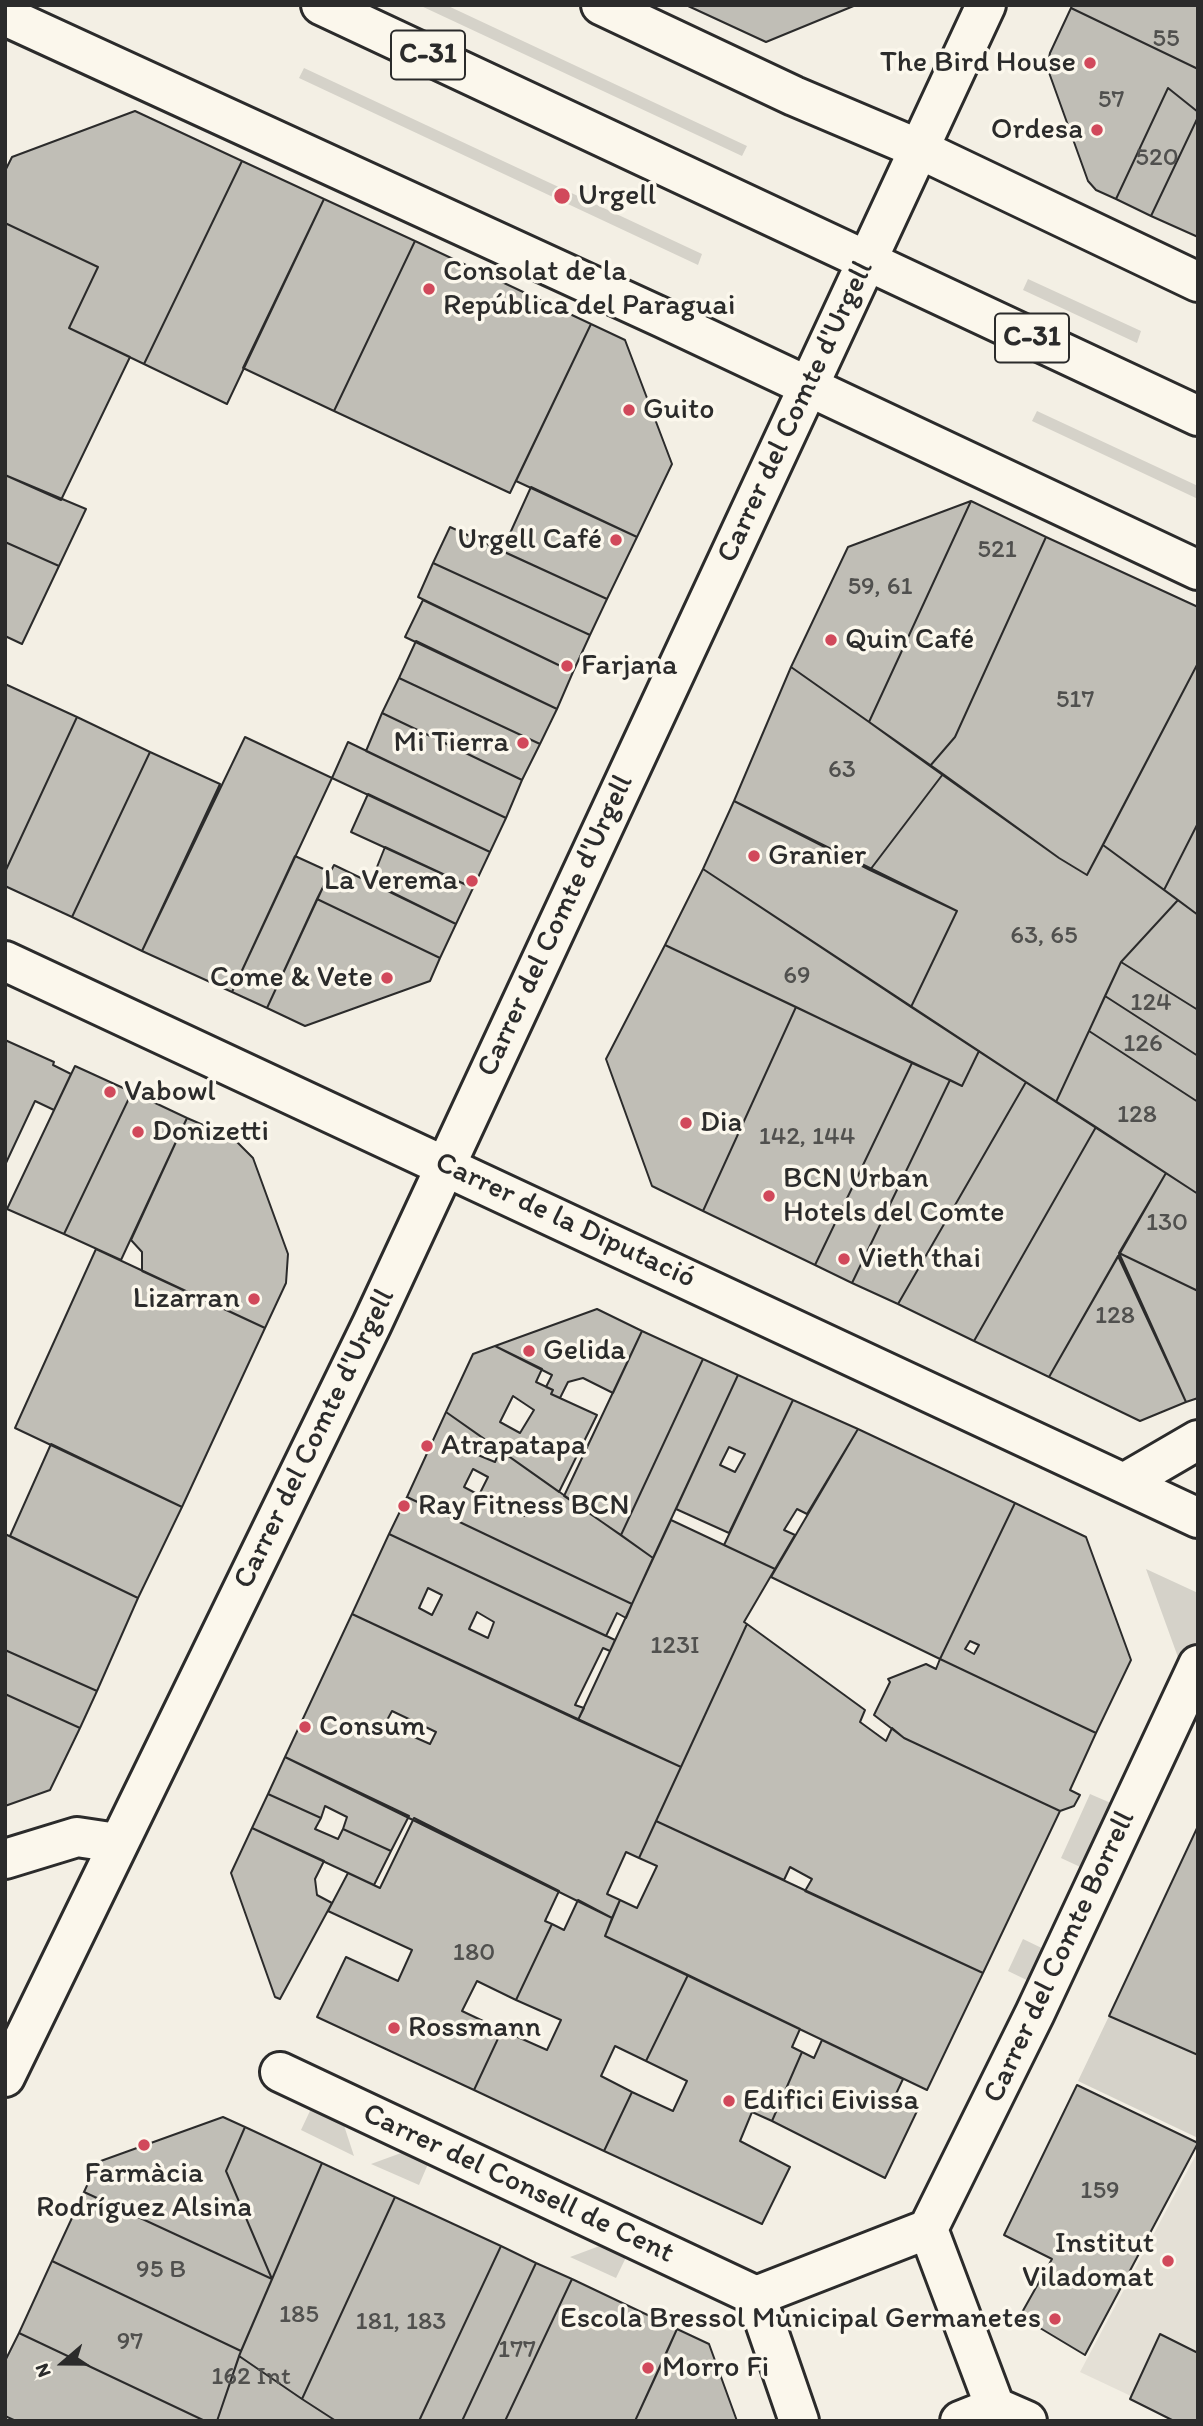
<!DOCTYPE html>
<meta charset="utf-8">
<style>
body{margin:0}
#map{position:relative;width:1203px;height:2426px;overflow:hidden;background:#f3efe4;font-family:Itim,sans-serif}
canvas{display:block}
.frame{position:absolute;inset:0;border:7px solid #2b2b2b;pointer-events:none}
.north{position:absolute;left:28px;top:2328px;width:70px;height:70px;-webkit-text-stroke:5px #fbf7ec;paint-order:stroke;rotate:250deg;font-size:19px;font-weight:700;line-height:28px;text-align:center;color:#2b2b2b}
.north::after{content:'';display:block;margin:auto;width:24px;height:32px;background:#2b2b2b;clip-path:polygon(50% 0,100% 100%,50% 72%,0 100%)}
</style>
<div id="map">
<canvas width="1203" height="2426"></canvas>
<div class="frame"></div>
<div class="north">N</div>
</div>
<script>
const context = document.querySelector('canvas').getContext('2d');
context.lineJoin = 'round';
function fillPath(path, color) { context.fillStyle = color; context.fill(path, 'evenodd'); }
const toPath = rows => new Path2D(rows.map(r => 'M' + r).join(''));
function strokePath(path, color, width, dash) { context.strokeStyle = color; context.lineWidth = width; context.lineCap = dash ? 'butt' : 'round'; context.setLineDash(dash || []); context.stroke(path); }
function write(font, color, halo, rows, align = 'center') {
  context.font = font + ' Itim,sans-serif'; context.lineWidth = 7; context.setLineDash([]); context.textBaseline = 'middle'; context.strokeStyle = halo; context.fillStyle = color; for (const [text, x, y, turn = 0] of rows) {
    context.save(); context.translate(x, y); context.rotate((+turn || 0) * Math.PI / 180); context.textAlign = isNaN(turn) ? turn : align; if (halo) context.strokeText(text, 0, 0); context.fillText(text, 0, 0); context.restore();
  }
}
fillPath(toPath([
 [1198,2151,1198,2421,1184,2421,1080,2372]
]), '#e4e0d6');
fillPath(toPath([
 [419,5,446,5,747,146,742,156],
 [304,68,702,254,698,265,299,78],
 [1028,279,1141,331,1137,343,1023,290],
 [1037,411,1198,486,1198,499,1032,421],
 [1146,1569,1198,1593,1198,1639,1183,1671],
 [1090,1794,1120,1807,1091,1872,1061,1858],
 [1023,1939,1052,1953,1037,1985,1008,1971],
 [1109,2016,1198,2055,1198,2138,1078,2081],
 [317,2096,337,2104,354,2156,301,2130],
 [423,2145,434,2150,419,2185,371,2164],
 [621,2238,632,2245,616,2278,570,2257]
]), '#d5d2c9');
const building = toPath([
 [686,5,856,5,766,42,686,5],
 [1072,5,1198,5,1198,69,1071,8,1072,5],
 [1071,8,1198,69,1198,112,1168,88,1116,199,1096,190,1088,181,1047,67,1050,53,1071,8],
 [1168,88,1198,112,1198,117,1151,216,1116,199,1168,88],
 [135,111,242,161,144,364,69,328,98,267,5,223,5,171,12,157,135,111],
 [1198,117,1198,237,1151,216,1198,117],
 [242,161,324,199,227,404,144,364,242,161],
 [324,199,415,241,334,411,243,368,324,199],
 [5,223,98,267,69,328,130,357,61,500,5,475,5,223],
 [415,241,591,324,510,493,334,411,415,241],
 [591,324,625,340,672,464,637,537,516,481,591,324],
 [5,475,86,509,59,566,5,542,5,475],
 [531,487,637,537,607,599,502,551,531,487],
 [971,501,1046,537,955,737,930,766,869,722,971,501],
 [971,501,869,722,791,667,848,547,971,501],
 [450,527,607,599,590,635,433,563,450,527],
 [1046,537,1198,607,1198,663,1087,875,1059,858,930,766,955,737,1046,537],
 [5,542,59,566,22,644,5,636,5,542],
 [433,563,590,635,573,672,418,597,433,563],
 [423,600,573,672,557,709,405,637,423,600],
 [416,641,557,709,540,744,399,678,416,641],
 [1198,663,1198,823,1164,890,1103,845,1198,663],
 [791,667,943,774,870,870,734,801,791,667],
 [399,678,540,744,522,780,382,713,399,678],
 [5,684,77,717,5,872,5,684],
 [382,713,522,780,506,818,366,751,382,713],
 [77,717,150,752,72,917,5,886,5,872,77,717],
 [245,737,332,778,232,992,142,951,245,737],
 [348,742,506,818,490,852,332,778,348,742],
 [150,752,220,784,142,951,72,917,150,752],
 [943,774,1059,858,1087,875,1103,845,1178,900,1121,962,1056,1102,911,1007,957,911,870,870,943,774],
 [368,794,490,852,473,888,351,832,368,794],
 [734,801,957,911,911,1007,703,869,734,801],
 [1198,823,1198,915,1164,890,1198,823],
 [385,847,473,888,456,924,371,882,385,847],
 [295,856,330,872,267,1008,232,992,295,856],
 [334,865,456,924,440,958,317,899,334,865],
 [703,869,979,1051,962,1086,665,945,703,869],
 [317,899,440,958,430,981,305,1026,267,1008,317,899],
 [1178,900,1198,915,1198,1010,1121,962,1178,900],
 [665,945,796,1007,703,1211,652,1186,606,1059,665,945],
 [1121,962,1198,1010,1198,1056,1105,996,1121,962],
 [1105,996,1198,1056,1198,1102,1089,1031,1105,996],
 [796,1007,912,1063,815,1265,703,1211,796,1007],
 [1089,1031,1198,1102,1198,1194,1056,1102,1089,1031],
 [5,1040,54,1062,53,1065,71,1074,54,1110,35,1101,5,1165,5,1040],
 [979,1051,1026,1082,898,1304,852,1283,950,1080,962,1086,979,1051],
 [912,1063,950,1080,852,1283,815,1265,912,1063],
 [75,1066,132,1092,64,1234,7,1209,75,1066],
 [1026,1082,1096,1127,974,1341,898,1304,1026,1082],
 [132,1092,187,1118,121,1260,64,1234,132,1092],
 [187,1118,233,1138,253,1158,288,1254,286,1283,265,1328,142,1271,142,1252,131,1240,187,1118],
 [1096,1127,1166,1173,1049,1377,974,1341,1096,1127],
 [1166,1173,1198,1194,1198,1291,1119,1253,1166,1173],
 [96,1249,265,1328,182,1507,15,1428,96,1249],
 [1119,1253,1198,1291,1198,1398,1186,1402,1119,1253],
 [1118,1256,1186,1402,1140,1421,1049,1377,1118,1256],
 [597,1309,642,1331,613,1393,583,1378,568,1382,560,1398,551,1394,553,1390,546,1387,552,1375,495,1346,597,1309],
 [642,1331,703,1359,621,1535,564,1496,642,1331],
 [495,1346,542,1369,536,1382,553,1390,551,1394,597,1415,559,1492,446,1412,473,1354,495,1346],
 [513,1396,534,1410,520,1433,500,1422,513,1396],
 [703,1359,738,1375,653,1558,621,1535,703,1359],
 [738,1375,793,1400,729,1533,676,1509,738,1375],
 [729,1447,745,1454,735,1472,720,1465,729,1447],
 [793,1400,858,1429,807,1514,797,1509,784,1530,795,1535,775,1569,724,1545,793,1400],
 [446,1412,486,1440,478,1455,495,1462,500,1450,653,1558,632,1604,407,1497,446,1412],
 [473,1469,488,1477,479,1495,464,1487,473,1469],
 [517,1501,528,1507,524,1516,513,1511,517,1501],
 [858,1429,1015,1503,940,1659,771,1577,858,1429],
 [51,1444,182,1507,138,1598,10,1536,51,1444],
 [407,1497,632,1604,626,1618,617,1613,606,1636,389,1534,407,1497],
 [1015,1503,1086,1537,1131,1660,1096,1733,940,1659,1015,1503],
 [970,1641,979,1645,974,1654,965,1649,970,1641],
 [671,1520,775,1569,744,1622,747,1624,681,1767,578,1720,671,1520],
 [5,1534,138,1598,97,1691,5,1650,5,1534],
 [389,1534,615,1640,610,1651,603,1648,575,1705,584,1708,578,1720,352,1614,389,1534],
 [428,1588,442,1595,432,1615,419,1608,428,1588],
 [477,1612,494,1622,488,1638,469,1629,477,1612],
 [352,1614,681,1767,639,1858,626,1852,607,1894,620,1900,612,1918,285,1757,352,1614],
 [392,1711,436,1732,430,1744,385,1724,392,1711],
 [747,1624,865,1710,860,1722,886,1741,892,1728,904,1738,1060,1811,983,1973,805,1891,812,1879,790,1867,784,1880,656,1821,747,1624],
 [5,1650,97,1691,80,1728,5,1694,5,1650],
 [940,1659,1096,1733,1070,1790,1080,1795,1074,1806,1060,1811,904,1738,874,1715,890,1682,888,1679,926,1664,936,1669,940,1659],
 [5,1694,80,1728,50,1790,5,1806,5,1694],
 [285,1757,409,1816,391,1851,343,1829,347,1817,325,1806,321,1818,268,1794,285,1757],
 [268,1794,321,1818,315,1829,338,1839,343,1829,391,1851,374,1885,252,1828,268,1794],
 [414,1818,559,1891,545,1921,552,1924,516,2000,477,1981,462,2011,502,2030,474,2090,317,2017,346,1957,398,1981,412,1950,328,1911,348,1873,380,1888,414,1818],
 [656,1821,983,1973,927,2090,605,1936,620,1900,637,1908,657,1866,639,1858,656,1821],
 [1198,1826,1198,2055,1109,2016,1198,1826],
 [252,1828,324,1861,315,1879,317,1895,332,1903,280,1999,275,1997,231,1873,252,1828],
 [578,1900,612,1918,605,1936,688,1975,646,2061,615,2046,601,2076,632,2092,604,2151,474,2090,502,2030,547,2050,561,2020,516,2000,552,1924,564,1930,578,1900],
 [688,1975,800,2029,792,2047,802,2052,772,2121,752,2112,740,2141,790,2167,762,2224,604,2151,632,2092,673,2111,687,2081,646,2061,688,1975],
 [822,2040,903,2079,895,2096,918,2109,885,2178,772,2121,802,2052,814,2058,822,2040],
 [1077,2085,1198,2143,1085,2355,1020,2316,1052,2259,1004,2235,1077,2085],
 [223,2117,245,2127,226,2171,272,2279,84,2192,98,2162,223,2117],
 [245,2127,322,2163,272,2279,226,2171,245,2127],
 [322,2163,395,2197,302,2399,239,2356,322,2163],
 [84,2192,272,2279,241,2351,52,2261,84,2192],
 [395,2197,501,2246,419,2421,336,2421,302,2399,395,2197],
 [501,2246,536,2263,462,2421,419,2421,501,2246],
 [52,2261,241,2351,217,2421,205,2421,19,2333,52,2261],
 [536,2263,572,2279,505,2421,462,2421,536,2263],
 [572,2279,677,2329,665,2356,635,2421,505,2421,572,2279],
 [677,2329,709,2344,737,2421,635,2421,677,2329],
 [19,2333,205,2421,16,2421,5,2416,5,2361,19,2333],
 [1160,2334,1198,2353,1198,2421,1174,2421,1130,2399,1160,2334],
 [239,2356,302,2399,336,2421,217,2421,239,2356]
]);
fillPath(building, '#c0beb6');
strokePath(building, '#2b2b2b', 2);
const minor = toPath([
 [601,5,794,96,919,149,1198,282],
 [5,16,663,318,1198,570],
 [5,961,1198,1518],
 [1124,1483,1198,1440],
 [5,1859,77,1837,117,1843],
 [280,2072,756,2296,799,2421],
 [928,2229,1035,2013,1198,1665],
 [928,2229,995,2407],
 [756,2296,928,2229],
 [960,2421,995,2407,1027,2421]
]);
const major = toPath([
 [321,5,1198,416],
 [5,2077,372,1324,986,5]
]);
strokePath(minor, '#2b2b2b', 44);
strokePath(major, '#2b2b2b', 44);
strokePath(minor, '#fbf7ec', 38);
strokePath(major, '#fbf7ec', 38);
for (const [x, y, r, color] of [
 [1090,63,7,"#d1495b"],
 [1097,130,7,"#d1495b"],
 [562,196,9,"#d1495b"],
 [429,289,7,"#d1495b"],
 [629,410,7,"#d1495b"],
 [616,540,7,"#d1495b"],
 [831,640,7,"#d1495b"],
 [567,666,7,"#d1495b"],
 [523,743,7,"#d1495b"],
 [754,856,7,"#d1495b"],
 [472,881,7,"#d1495b"],
 [387,978,7,"#d1495b"],
 [110,1092,7,"#d1495b"],
 [686,1123,7,"#d1495b"],
 [138,1132,7,"#d1495b"],
 [769,1196,7,"#d1495b"],
 [844,1259,7,"#d1495b"],
 [254,1299,7,"#d1495b"],
 [529,1351,7,"#d1495b"],
 [427,1446,7,"#d1495b"],
 [404,1506,7,"#d1495b"],
 [305,1727,7,"#d1495b"],
 [394,2028,7,"#d1495b"],
 [729,2101,7,"#d1495b"],
 [144,2145,7,"#d1495b"],
 [1168,2261,7,"#d1495b"],
 [1055,2319,7,"#d1495b"],
 [648,2368,7,"#d1495b"]
]) { const dot = new Path2D(); dot.arc(x, y, r, 0, 2 * Math.PI); context.fillStyle = color; context.fill(dot); strokePath(dot, '#fbf7ec', 2.5); }
write('26px', '#50504e', null, [
 ["55",1166,39],
 ["57",1111,100],
 ["520",1157,158],
 ["521",997,550],
 ["59, 61",880,587],
 ["517",1075,700],
 ["63",842,770],
 ["63, 65",1044,936],
 ["69",797,976],
 ["124",1151,1003],
 ["126",1143,1044],
 ["128",1137,1115],
 ["142, 144",807,1137],
 ["130",1167,1223],
 ["128",1115,1316],
 ["123I",675,1646],
 ["180",474,1953],
 ["159",1100,2191],
 ["95 B",161,2270],
 ["185",299,2315],
 ["181, 183",401,2322],
 ["97",130,2342],
 ["177",517,2350],
 ["162 Int",251,2377]
]);
for (const [x, y, w] of [
 [428,55,74],
 [1032,338,74]
]) { const box = new Path2D(); box.roundRect(x - w / 2, y - 24.5, w, 49, 5); context.fillStyle = '#fbf7ec'; context.fill(box); strokePath(box, '#2b2b2b', 2); }
write('bold 28px', '#2b2b2b', null, [
 ["C-31",428,55],
 ["C-31",1032,338]
]);
write('30px', '#2b2b2b', '#fbf7ec', [
 ["The Bird House",1076,63,"right"],
 ["Ordesa",1083,130,"right"],
 ["Urgell",578,196],
 ["Consolat de la",443,272],
 ["República del Paraguai",443,306],
 ["Guito",643,410],
 ["Urgell Café",602,540,"right"],
 ["Quin Café",845,640],
 ["Farjana",581,666],
 ["Mi Tierra",509,743,"right"],
 ["Granier",768,856],
 ["La Verema",458,881,"right"],
 ["Come & Vete",373,978,"right"],
 ["Vabowl",124,1092],
 ["Dia",700,1123],
 ["Donizetti",152,1132],
 ["BCN Urban",783,1179],
 ["Hotels del Comte",783,1213],
 ["Vieth thai",858,1259],
 ["Lizarran",240,1299,"right"],
 ["Gelida",543,1351],
 ["Atrapatapa",441,1446],
 ["Ray Fitness BCN",418,1506],
 ["Consum",319,1727],
 ["Rossmann",408,2028],
 ["Edifici Eivissa",743,2101],
 ["Farmàcia",144,2174,"center"],
 ["Rodríguez Alsina",144,2208,"center"],
 ["Institut",1154,2244,"right"],
 ["Viladomat",1154,2278,"right"],
 ["Escola Bressol Municipal Germanetes",1041,2319,"right"],
 ["Morro Fi",662,2368]
], 'left');
write('30px', '#2b2b2b', '#fbf7ec', [
 ["Carrer del Comte d'Urgell",796,412,-65],
 ["Carrer del Comte d'Urgell",556,926,-65],
 ["Carrer de la Diputació",565,1221,25],
 ["Carrer del Comte d'Urgell",315,1439,-64],
 ["Carrer del Comte Borrell",1060,1957,-65],
 ["Carrer del Consell de Cent",518,2184,25]
]);
</script>
